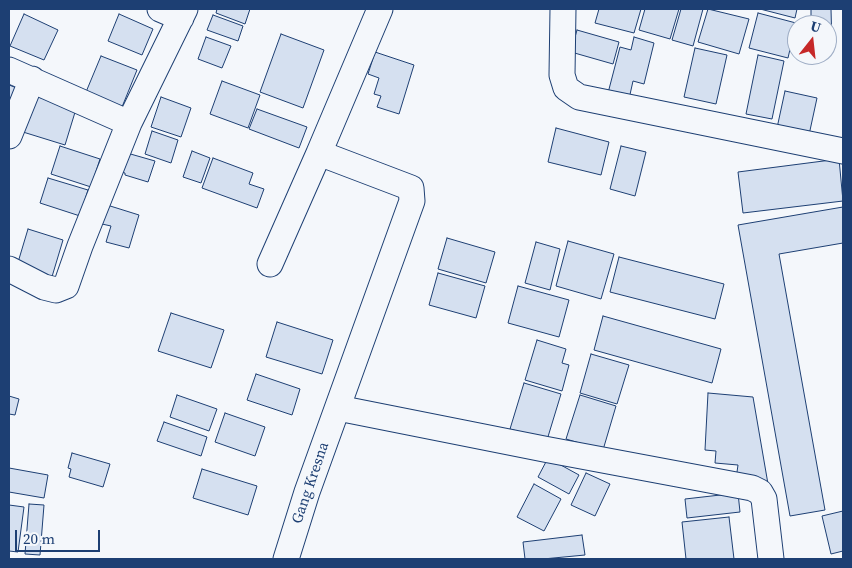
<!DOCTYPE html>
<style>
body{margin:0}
#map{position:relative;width:852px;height:568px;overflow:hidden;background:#f4f7fb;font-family:"Source Serif 4",serif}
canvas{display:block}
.frame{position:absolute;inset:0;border:10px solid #1d3f73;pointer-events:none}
.north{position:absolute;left:787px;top:15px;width:50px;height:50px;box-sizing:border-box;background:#f4f7fb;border:1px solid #9eadc5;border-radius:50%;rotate:16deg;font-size:14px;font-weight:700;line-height:20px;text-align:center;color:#1d3f73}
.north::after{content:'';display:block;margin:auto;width:18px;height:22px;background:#c62828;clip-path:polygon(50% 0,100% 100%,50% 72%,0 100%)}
.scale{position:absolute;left:15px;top:530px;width:85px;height:22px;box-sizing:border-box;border:2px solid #1d3f73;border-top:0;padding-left:6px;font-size:15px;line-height:18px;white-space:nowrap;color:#1d3f73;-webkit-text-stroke:4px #f4f7fb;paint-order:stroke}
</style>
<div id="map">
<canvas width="852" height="568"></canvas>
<div class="frame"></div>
<div class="north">U</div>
<div class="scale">20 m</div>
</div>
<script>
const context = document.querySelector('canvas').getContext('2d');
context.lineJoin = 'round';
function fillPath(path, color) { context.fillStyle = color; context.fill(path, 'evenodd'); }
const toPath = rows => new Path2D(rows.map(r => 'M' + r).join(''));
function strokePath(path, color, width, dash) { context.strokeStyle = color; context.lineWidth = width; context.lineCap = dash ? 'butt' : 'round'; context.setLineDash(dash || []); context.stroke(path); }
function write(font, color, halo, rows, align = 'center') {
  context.font = font + ' "Source Serif 4",serif'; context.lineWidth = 4; context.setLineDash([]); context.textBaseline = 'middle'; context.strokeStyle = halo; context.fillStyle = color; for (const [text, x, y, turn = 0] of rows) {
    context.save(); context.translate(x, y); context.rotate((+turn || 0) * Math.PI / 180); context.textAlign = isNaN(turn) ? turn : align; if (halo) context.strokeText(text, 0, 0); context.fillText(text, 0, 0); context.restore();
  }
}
const building = toPath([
 [217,9,250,9,245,24,216,13,217,9],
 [599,9,641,9,634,33,595,23,599,9],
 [645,9,679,9,670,39,639,30,645,9],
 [681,9,703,9,693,46,672,40,681,9],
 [708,9,749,19,739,54,698,42,708,9],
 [760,9,797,9,795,18,760,9],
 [811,9,831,9,832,48,827,48,827,25,811,25,811,9],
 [758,13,796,23,788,58,749,48,758,13],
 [24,14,58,30,44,60,10,46,24,14],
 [119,14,153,29,142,55,108,41,119,14],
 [213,15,243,26,238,41,207,30,213,15],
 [577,30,619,42,613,64,571,52,577,30],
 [281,34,324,50,303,108,260,92,281,34],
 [206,37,231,46,222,68,198,59,206,37],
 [634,37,654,43,644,84,633,81,629,99,608,93,620,47,631,50,634,37],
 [695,48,727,55,716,104,684,97,695,48],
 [375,52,414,65,399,114,377,107,381,96,374,94,379,78,368,74,375,52],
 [758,55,784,61,772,119,746,114,758,55],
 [101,56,137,70,122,107,86,92,101,56],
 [222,81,260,95,248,128,210,114,222,81],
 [9,85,17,88,9,110,9,85],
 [785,91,817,98,809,135,777,128,785,91],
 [35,96,76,109,65,145,23,132,35,96],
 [161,97,191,108,181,137,151,127,161,97],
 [257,109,307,127,299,148,249,129,257,109],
 [556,128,609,142,601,175,548,162,556,128],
 [152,131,178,140,171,163,145,154,152,131],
 [60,146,100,159,91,187,51,174,60,146],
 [621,146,646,152,635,196,610,189,621,146],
 [192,151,210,158,201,183,183,177,192,151],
 [127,153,155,161,148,182,125,175,125,173,121,172,127,153],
 [213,158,253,173,249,184,264,189,257,208,202,188,213,158],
 [839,159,843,201,743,213,738,172,839,159],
 [48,178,88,190,80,216,40,203,48,178],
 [107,205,139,215,129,248,106,242,111,226,102,224,107,205],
 [843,207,843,243,779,254,825,510,790,516,738,225,843,207],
 [28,229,63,240,51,280,16,269,28,229],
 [447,238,495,252,486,283,438,269,447,238],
 [568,241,614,254,601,299,556,286,568,241],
 [536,242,560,249,550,290,525,283,536,242],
 [619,257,724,284,715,319,610,292,619,257],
 [438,273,485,286,476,318,429,305,438,273],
 [518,286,569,300,559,337,508,323,518,286],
 [171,313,224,330,211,368,158,351,171,313],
 [603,316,721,349,712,383,594,350,603,316],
 [277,322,333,340,322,374,266,357,277,322],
 [537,340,566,349,562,363,569,365,562,391,525,380,537,340],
 [591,354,629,365,617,404,580,393,591,354],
 [256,374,300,389,292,415,247,400,256,374],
 [524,383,561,394,547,440,510,429,524,383],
 [708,393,753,397,768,484,736,479,738,465,715,463,716,451,705,450,708,393],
 [177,395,217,409,209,431,170,417,177,395],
 [580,395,616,406,603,450,566,439,580,395],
 [9,396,19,399,15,415,9,414,9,396],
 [225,413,265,427,255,456,215,442,225,413],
 [164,422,207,437,201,456,157,441,164,422],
 [72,453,110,464,103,487,69,477,71,469,68,468,72,453],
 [548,458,579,475,569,494,538,477,548,458],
 [9,468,48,475,44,498,9,492,9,468],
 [202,469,257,486,248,515,193,498,202,469],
 [586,473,610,484,595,516,571,505,586,473],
 [534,484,561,499,544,531,517,517,534,484],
 [738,493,740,512,687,518,685,499,738,493],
 [29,504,44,505,40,555,25,554,29,504],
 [9,505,24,507,18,552,9,551,9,505],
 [843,511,843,551,831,554,822,516,843,511],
 [729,517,734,559,686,559,682,522,729,517],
 [582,535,585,555,543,559,525,559,523,542,582,535]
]);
fillPath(building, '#d5e0f0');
strokePath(building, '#1d3f73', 1);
const street = toPath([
 [160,9,181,18],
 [563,9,562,75,566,88,579,97,843,151],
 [9,70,129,123],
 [9,136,32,79],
 [270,264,319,153],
 [9,269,44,287,56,290,66,286,80,246,129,123,185,9],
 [338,408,544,449,752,488,760,492,764,499,771,559],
 [286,559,307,492,412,201,411,188,319,153,380,9]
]);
strokePath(street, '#1d3f73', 27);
strokePath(street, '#f4f7fb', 25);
write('15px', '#1d3f73', '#f4f7fb', [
 ["Gang Kresna",311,483,-71]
]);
</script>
